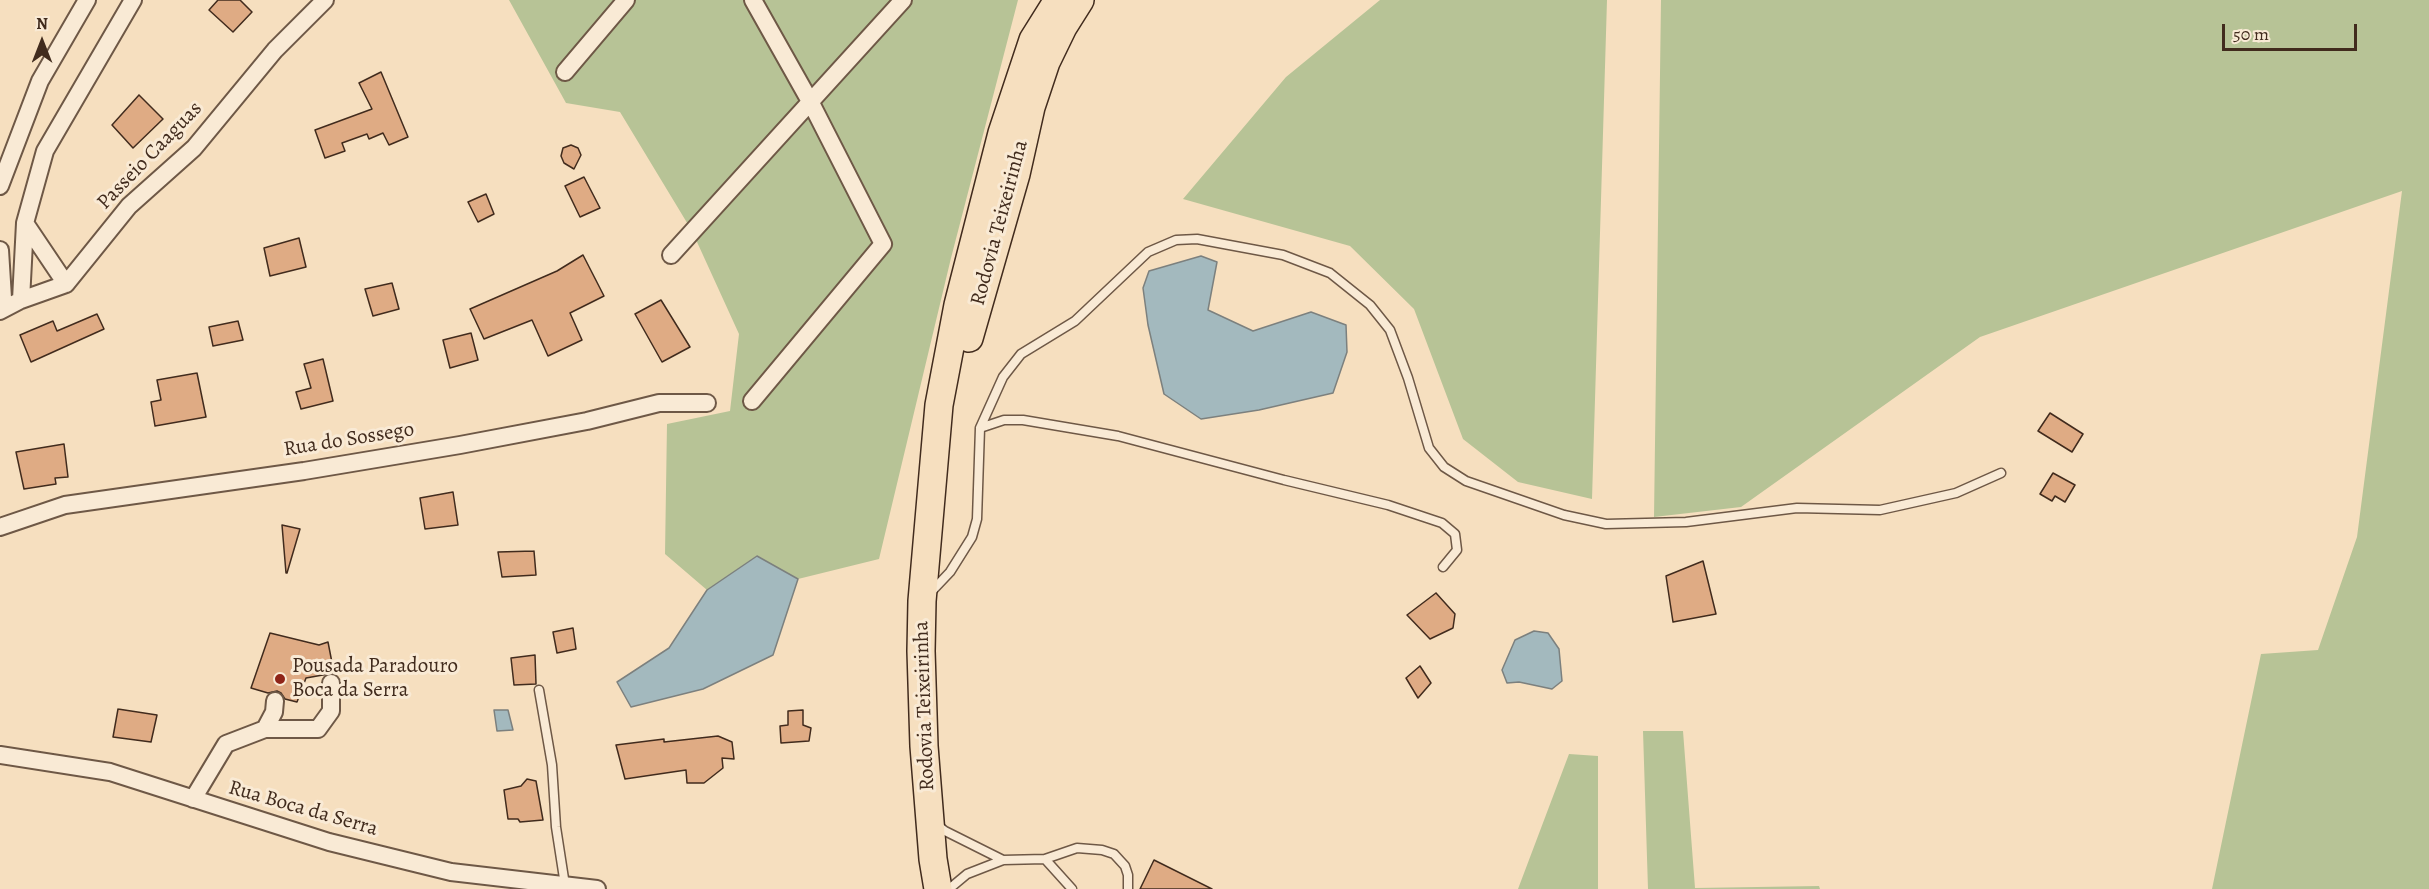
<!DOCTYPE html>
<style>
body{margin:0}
#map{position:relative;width:2429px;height:889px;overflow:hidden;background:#f6dfbf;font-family:Alegreya,serif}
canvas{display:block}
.north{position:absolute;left:12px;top:12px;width:60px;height:60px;-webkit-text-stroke:4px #f9ead5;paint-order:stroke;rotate:0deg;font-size:16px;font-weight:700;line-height:24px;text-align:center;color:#412b1d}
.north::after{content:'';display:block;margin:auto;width:21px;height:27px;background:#412b1d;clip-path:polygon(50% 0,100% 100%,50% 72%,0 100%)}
.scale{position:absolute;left:2222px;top:24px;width:135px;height:27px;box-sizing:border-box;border:3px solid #412b1d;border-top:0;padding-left:8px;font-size:18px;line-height:21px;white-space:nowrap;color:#412b1d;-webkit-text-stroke:4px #f9ead5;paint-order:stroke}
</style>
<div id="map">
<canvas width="2429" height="889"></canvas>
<div class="north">N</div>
<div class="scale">50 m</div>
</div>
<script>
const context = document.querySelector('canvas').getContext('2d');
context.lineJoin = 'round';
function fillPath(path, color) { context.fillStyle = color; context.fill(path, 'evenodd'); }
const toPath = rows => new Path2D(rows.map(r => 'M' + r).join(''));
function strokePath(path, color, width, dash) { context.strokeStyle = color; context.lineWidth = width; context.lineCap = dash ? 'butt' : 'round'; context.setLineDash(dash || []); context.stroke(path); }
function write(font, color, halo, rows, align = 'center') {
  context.font = font + ' Alegreya,serif'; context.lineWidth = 6; context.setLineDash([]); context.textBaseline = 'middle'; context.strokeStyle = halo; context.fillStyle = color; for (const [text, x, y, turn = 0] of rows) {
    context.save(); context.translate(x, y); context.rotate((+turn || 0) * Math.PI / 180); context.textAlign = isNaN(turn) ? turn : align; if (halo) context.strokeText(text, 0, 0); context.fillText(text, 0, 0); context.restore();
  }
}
fillPath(toPath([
 [509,0,1018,0,951,258,879,559,798,579,757,556,707,590,665,554,667,424,730,411,739,334,692,231,620,112,566,103],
 [1380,0,1607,0,1592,499,1518,482,1463,439,1414,309,1350,246,1183,199,1286,77],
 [1661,0,2429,0,2429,889,2212,889,2261,654,2318,650,2357,537,2402,191,1980,337,1741,507,1654,517],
 [1643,731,1683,731,1695,888,1819,886,1820,889,1648,889],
 [1569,754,1598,756,1598,889,1518,889]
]), '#b7c396');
const water = toPath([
 [1201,256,1217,262,1208,310,1253,331,1311,312,1346,325,1347,352,1333,393,1259,410,1201,419,1164,394,1148,325,1143,288,1149,271,1201,256],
 [757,556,798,579,773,655,703,689,631,707,617,682,669,648,707,590,757,556],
 [1534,631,1548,633,1559,649,1562,681,1552,689,1519,682,1507,683,1502,670,1515,640,1534,631],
 [494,710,508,710,513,730,497,731,494,710]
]);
fillPath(water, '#a3b9be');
strokePath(water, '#7c807e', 1.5);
const building = toPath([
 [218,0,240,0,252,12,233,32,209,10,218,0],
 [381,72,408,137,389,145,383,133,369,139,367,134,342,143,345,151,325,158,315,130,372,109,359,83,381,72],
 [139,95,163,119,133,148,112,125,139,95],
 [571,145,578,148,581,155,574,169,564,163,561,156,563,148,571,145],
 [584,177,600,208,580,217,565,186,584,177],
 [486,194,494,214,478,222,468,202,486,194],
 [299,238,306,267,270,276,264,248,299,238],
 [583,255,604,296,570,313,582,340,548,356,532,320,484,339,470,309,557,271,583,255],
 [392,283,399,309,373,316,365,289,392,283],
 [661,300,690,347,662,362,635,314,661,300],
 [97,314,104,329,31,362,20,335,53,321,57,331,97,314],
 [238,321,243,340,213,346,209,327,238,321],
 [471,333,478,360,450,368,443,340,471,333],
 [323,359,333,401,301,409,296,392,311,388,304,364,323,359],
 [197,373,206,417,155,426,151,402,161,400,157,380,197,373],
 [2050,413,2083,434,2072,452,2038,431,2050,413],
 [64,444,68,477,55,478,56,484,24,489,16,452,64,444],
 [2053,473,2075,485,2065,502,2055,496,2052,501,2040,494,2053,473],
 [453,492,458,525,425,529,420,498,453,492],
 [282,525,300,529,287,573,286,573,282,525],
 [534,551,536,575,502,577,498,552,534,551],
 [1703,561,1716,614,1673,622,1666,576,1703,561],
 [1436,593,1455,614,1453,628,1430,639,1407,615,1436,593],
 [573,628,576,649,557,653,553,632,573,628],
 [270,633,319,645,328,642,334,673,306,678,297,702,285,699,281,693,277,691,268,693,251,688,270,633],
 [535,655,536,684,514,685,511,658,535,655],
 [1420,666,1431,683,1418,698,1406,678,1420,666],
 [118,709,157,715,151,742,113,737,118,709],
 [803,710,803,725,811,728,809,741,781,743,780,726,788,725,788,711,803,710],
 [718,736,732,742,734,759,722,758,723,768,704,783,687,783,686,770,625,779,616,745,664,739,664,742,718,736],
 [527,779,536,781,543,820,520,822,518,819,508,819,504,790,521,786,527,779],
 [1154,860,1212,889,1140,889,1154,860]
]);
fillPath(building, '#dfab84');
strokePath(building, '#412b1d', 1.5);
const lane = toPath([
 [980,428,1004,420,1023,420,1118,436,1284,480,1388,505,1442,523,1455,534,1457,550,1443,567],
 [931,592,950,572,972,537,977,519,980,428,1003,377,1021,354,1075,321,1148,252,1176,240,1197,239,1283,255,1330,273,1370,305,1390,330,1408,378,1429,448,1444,467,1466,481,1564,515,1606,524,1686,522,1797,508,1880,510,1956,493,2001,473],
 [539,690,552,765,556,827,565,885],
 [935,823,945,831,1003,860],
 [1045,859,1077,848,1102,850,1114,854,1125,866,1128,875,1128,889],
 [949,889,967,874,1003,860,1045,859,1072,889]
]);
const street = toPath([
 [565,72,626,0],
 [0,186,40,81,87,0],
 [25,223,66,284],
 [0,250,3,298,0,303],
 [671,255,903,0],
 [21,300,25,223,45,151,133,0],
 [0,311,21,300,66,284,129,206,194,148,275,50,325,0],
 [752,401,883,244,811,103,753,0],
 [0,527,65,505,304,471,460,445,587,421,659,403,707,403],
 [265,729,318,729,331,711,331,683],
 [0,755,110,772,329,842,451,872,597,889],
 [193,799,226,744,265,729,274,712,275,701]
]);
const primary = toPath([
 [969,338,1016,174,1031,107,1046,62,1063,27,1080,0],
 [938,889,933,859,924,746,921,651,922,601,939,405,958,305,1002,133,1033,40,1058,0]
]);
strokePath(lane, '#6e5846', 11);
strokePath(street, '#6e5846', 20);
strokePath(primary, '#412b1d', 30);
strokePath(lane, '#f9ead5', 8);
strokePath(street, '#f9ead5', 16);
strokePath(primary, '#f6dfbf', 27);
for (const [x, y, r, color] of [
 [280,679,6,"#8f2418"]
]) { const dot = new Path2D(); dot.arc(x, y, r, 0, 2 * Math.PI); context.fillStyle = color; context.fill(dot); strokePath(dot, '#f9ead5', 2); }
write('21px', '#412b1d', '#f9ead5', [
 ["Passeio Caaguas",150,156,-46],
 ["Rodovia Teixeirinha",1000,223,-75],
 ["Rua do Sossego",349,440,-9],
 ["Rodovia Teixeirinha",925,706,-92],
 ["Rua Boca da Serra",303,809,16]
]);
write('21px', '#412b1d', '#f9ead5', [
 ["Pousada Paradouro",292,667],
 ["Boca da Serra",292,691]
], 'left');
</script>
